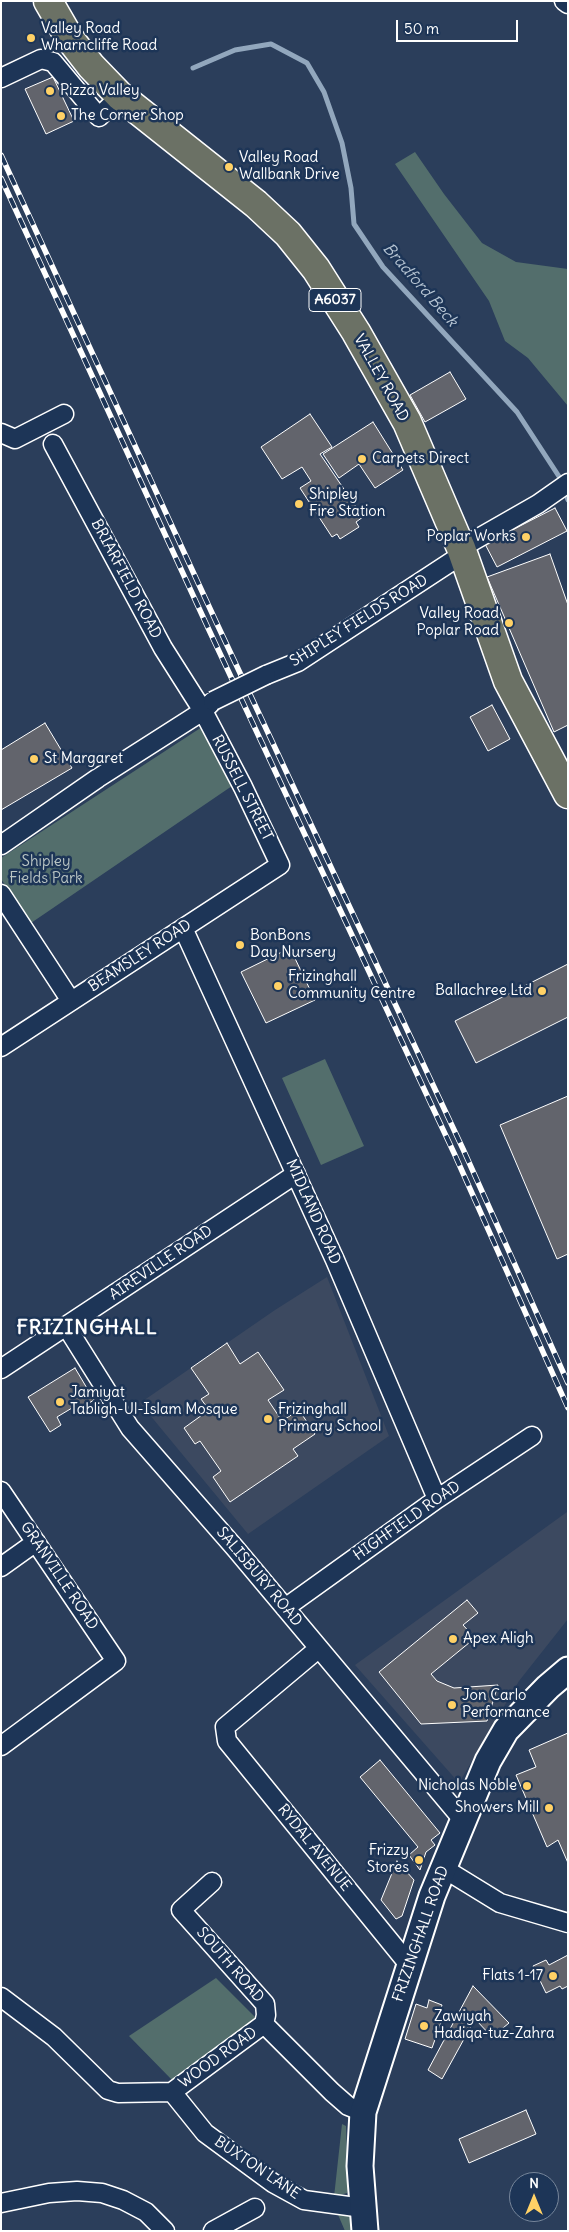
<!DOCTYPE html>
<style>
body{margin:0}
#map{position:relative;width:569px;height:2232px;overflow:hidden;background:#2b3e5b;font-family:Delius,sans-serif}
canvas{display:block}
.frame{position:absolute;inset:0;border:2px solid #fff;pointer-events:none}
.north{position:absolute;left:509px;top:2172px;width:50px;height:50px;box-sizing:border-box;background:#1d3557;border:1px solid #77869a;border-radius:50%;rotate:0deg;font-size:14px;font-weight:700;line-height:20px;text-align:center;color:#fff}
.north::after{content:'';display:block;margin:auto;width:18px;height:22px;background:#ffd166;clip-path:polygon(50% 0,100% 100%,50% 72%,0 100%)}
.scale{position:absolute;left:396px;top:20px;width:122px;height:22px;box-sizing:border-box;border:2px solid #fff;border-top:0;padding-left:6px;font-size:15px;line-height:18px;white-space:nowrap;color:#fff;-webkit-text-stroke:4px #1d3557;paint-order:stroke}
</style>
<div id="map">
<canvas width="569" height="2232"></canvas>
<div class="frame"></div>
<div class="north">N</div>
<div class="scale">50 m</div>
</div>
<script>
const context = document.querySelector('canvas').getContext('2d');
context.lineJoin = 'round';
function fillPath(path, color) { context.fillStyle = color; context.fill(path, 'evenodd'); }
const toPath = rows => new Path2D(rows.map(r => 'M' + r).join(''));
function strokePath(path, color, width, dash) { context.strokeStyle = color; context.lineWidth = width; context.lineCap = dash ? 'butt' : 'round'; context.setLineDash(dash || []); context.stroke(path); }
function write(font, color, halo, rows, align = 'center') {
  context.font = font + ' Delius,sans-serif'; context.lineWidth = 5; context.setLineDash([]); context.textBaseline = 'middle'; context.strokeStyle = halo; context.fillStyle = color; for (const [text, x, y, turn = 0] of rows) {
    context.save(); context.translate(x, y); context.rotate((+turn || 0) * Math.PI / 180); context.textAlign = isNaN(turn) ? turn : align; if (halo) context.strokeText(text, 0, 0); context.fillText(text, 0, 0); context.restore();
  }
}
fillPath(toPath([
 [327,1277,389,1436,248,1534,140,1403,275,1310],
 [567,1512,568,1619,519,1681,459,1783,355,1665]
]), '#3c4960');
fillPath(toPath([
 [415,152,444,194,482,243,516,262,568,269,568,406,528,358,505,341,489,301,395,164],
 [202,727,232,786,31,923,1,879,1,858],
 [325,1059,364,1146,321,1165,282,1078],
 [216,1978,256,2018,173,2081,129,2036],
 [342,2124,346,2126,348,2188,347,2193,334,2197],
 [336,2210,350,2215,352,2231,345,2231]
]), '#536e6c');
strokePath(toPath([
 [193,68,235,50,271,44,307,63,324,92,342,143,351,188,354,224,383,267,517,412,560,478,568,500]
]), '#92a7bd', 5);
const building = toPath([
 [53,77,74,121,46,134,25,89,53,77],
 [450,372,466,399,425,422,410,395,450,372],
 [310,414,332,447,320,454,363,517,356,522,359,527,340,539,337,534,332,537,300,488,311,481,302,467,282,479,261,447,310,414],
 [373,422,403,470,375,488,359,464,339,478,323,454,373,422],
 [555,508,567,531,497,567,485,544,555,508],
 [550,554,568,605,568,725,554,732,487,577,550,554],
 [492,705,510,739,488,751,470,717,492,705],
 [45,723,72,768,1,810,1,750,45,723],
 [290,948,315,1000,266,1023,241,972,290,948],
 [568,964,568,1017,476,1063,455,1021,568,964],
 [568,1096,568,1254,557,1259,500,1125,568,1096],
 [227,1343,240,1364,258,1352,284,1390,268,1400,282,1421,299,1410,315,1434,293,1449,298,1456,230,1502,213,1477,221,1471,200,1441,195,1444,184,1428,209,1410,201,1399,209,1394,191,1368,227,1343],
 [75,1368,94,1400,79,1409,77,1405,57,1417,61,1425,50,1432,28,1397,75,1368],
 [467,1600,478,1613,463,1625,475,1638,431,1674,437,1681,454,1688,498,1685,487,1721,421,1724,379,1672,467,1600],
 [568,1733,568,1863,558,1840,547,1847,516,1775,536,1767,529,1750,568,1733],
 [380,1760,440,1833,431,1840,435,1845,426,1852,420,1870,409,1855,418,1847,360,1777,380,1760],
 [397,1861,414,1880,402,1916,396,1919,381,1900,397,1861],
 [568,1955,568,1986,562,1989,560,1986,546,1993,533,1966,546,1960,549,1965,568,1955],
 [473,1986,509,2023,492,2037,475,2019,442,2079,428,2070,473,1986],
 [429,2000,442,2005,440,2012,444,2014,432,2048,405,2039,416,2004,427,2008,429,2000],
 [526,2110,536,2134,469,2163,459,2139,526,2110]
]);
fillPath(building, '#62646c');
strokePath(building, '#fff', 1);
const street = toPath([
 [564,1,568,4],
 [1,78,41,59,53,62,99,117,120,96],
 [1,433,15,439,64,414],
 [461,548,538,504,568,483],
 [266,675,298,662,463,554],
 [1,845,98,778,203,711,211,703],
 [1,894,71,1001],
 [183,928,335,1260,437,1499],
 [1,1047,280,865,243,787,203,711,163,648,53,444],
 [66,1326,130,1428,235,1548,463,1820],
 [1,1369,296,1174],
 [1,1491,116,1661,1,1746],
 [1,1567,36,1542],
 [285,1608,437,1499,532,1436],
 [318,1649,225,1727,227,1741,410,1966],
 [443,1868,500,1903,568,1923],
 [212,1882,181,1910,265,2004,266,2015,264,2024,332,2092,348,2106,363,2112],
 [1,1997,54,2037,108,2090,118,2093,172,2092],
 [172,2092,205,2133,273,2183,304,2200,363,2208],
 [172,2092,264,2024],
 [1,2203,49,2193,77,2191,102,2193,123,2200,146,2212,165,2231],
 [213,2231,255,2208]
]);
const secondary = toPath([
 [365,2231,360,2166,363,2112,432,1896,488,1761,506,1730,548,1687,568,1670]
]);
const primary = toPath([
 [48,1,70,39,91,66,120,96,256,204,288,234,316,269,356,332,407,422,461,548,508,681,568,794]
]);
strokePath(street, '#fff', 21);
strokePath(secondary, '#fff', 29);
strokePath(primary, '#fff', 31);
strokePath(street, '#1d3557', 18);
strokePath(secondary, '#1d3557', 25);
strokePath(primary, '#6b7165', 28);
const rail = toPath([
 [1,155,218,626,463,1149,568,1383],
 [1,178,209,630,454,1153,568,1408]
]);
strokePath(rail, '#fff', 5.5);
strokePath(rail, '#1d3557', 4, [11]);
const streetBridge = toPath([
 [213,701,266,675]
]);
strokePath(streetBridge, '#fff', 21, []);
strokePath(streetBridge, '#1d3557', 18);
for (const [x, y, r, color] of [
 [31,38,5,"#ffd166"],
 [50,91,5,"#ffd166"],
 [61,116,5,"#ffd166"],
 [229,167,5,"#ffd166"],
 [362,459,5,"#ffd166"],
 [299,504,5,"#ffd166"],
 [526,537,5,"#ffd166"],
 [509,623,5,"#ffd166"],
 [34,759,5,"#ffd166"],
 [240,945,5,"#ffd166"],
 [278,986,5,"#ffd166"],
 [542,991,5,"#ffd166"],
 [60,1402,5,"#ffd166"],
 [268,1419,5,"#ffd166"],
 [453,1639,5,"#ffd166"],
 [452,1705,5,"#ffd166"],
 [527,1786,5,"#ffd166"],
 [549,1808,5,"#ffd166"],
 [419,1860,5,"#ffd166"],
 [553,1976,5,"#ffd166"],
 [424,2026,5,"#ffd166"]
]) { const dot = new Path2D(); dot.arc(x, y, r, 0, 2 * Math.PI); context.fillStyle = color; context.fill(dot); strokePath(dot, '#1d3557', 2); }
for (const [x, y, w] of [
 [335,300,52]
]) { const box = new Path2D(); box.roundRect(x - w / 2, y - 11.5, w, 23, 4); context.fillStyle = '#1d3557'; context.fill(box); strokePath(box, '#fff', 1); }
write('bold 14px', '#fff', null, [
 ["A6037",335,300]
]);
write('15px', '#fff', '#1d3557', [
 ["Valley Road",41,29],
 ["Wharncliffe Road",41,46],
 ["Pizza Valley",60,91],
 ["The Corner Shop",71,116],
 ["Valley Road",239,158],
 ["Wallbank Drive",239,175],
 ["Carpets Direct",372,459],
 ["Shipley",309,495],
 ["Fire Station",309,512],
 ["Poplar Works",516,537,"right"],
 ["Valley Road",499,614,"right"],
 ["Poplar Road",499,631,"right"],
 ["St Margaret",44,759],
 ["BonBons",250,936],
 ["Day Nursery",250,953],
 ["Frizinghall",288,977],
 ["Community Centre",288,994],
 ["Ballachree Ltd",532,991,"right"],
 ["Jamiyat",70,1393],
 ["Tabligh-Ul-Islam Mosque",70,1410],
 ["Frizinghall",278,1410],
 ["Primary School",278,1427],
 ["Apex Aligh",463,1639],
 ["Jon Carlo",462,1696],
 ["Performance",462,1713],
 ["Nicholas Noble",517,1786,"right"],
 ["Showers Mill",539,1808,"right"],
 ["Frizzy",409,1851,"right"],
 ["Stores",409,1868,"right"],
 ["Flats 1-17",543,1976,"right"],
 ["Zawiyah",434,2017],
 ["Hadiqa-tuz-Zahra",434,2034]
], 'left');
write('15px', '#fff', '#1d3557', [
 ["VALLEY ROAD",381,378,61],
 ["BRIARFIELD ROAD",126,579,62],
 ["SHIPLEY FIELDS ROAD",359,621,-32],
 ["RUSSELL STREET",242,788,63],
 ["BEAMSLEY ROAD",140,956,-33],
 ["MIDLAND ROAD",313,1212,66],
 ["AIREVILLE ROAD",161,1263,-34],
 ["HIGHFIELD ROAD",407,1521,-35],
 ["GRANVILLE ROAD",59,1576,56],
 ["SALISBURY ROAD",259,1577,50],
 ["RYDAL AVENUE",314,1848,51],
 ["FRIZINGHALL ROAD",421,1934,-71],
 ["SOUTH ROAD",230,1965,49],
 ["WOOD ROAD",218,2058,-36],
 ["BUXTON LANE",257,2168,34]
]);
write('15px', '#bac5c4', '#1d3557', [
 ["Shipley",46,862],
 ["Fields Park",46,879]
]);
write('italic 16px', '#b7c5d3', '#1d3557', [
 ["Bradford Beck",420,285,49]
]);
context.letterSpacing = '1px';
write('bold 20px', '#fff', '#1d3557', [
 ["FRIZINGHALL",87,1328]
]);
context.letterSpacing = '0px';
</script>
